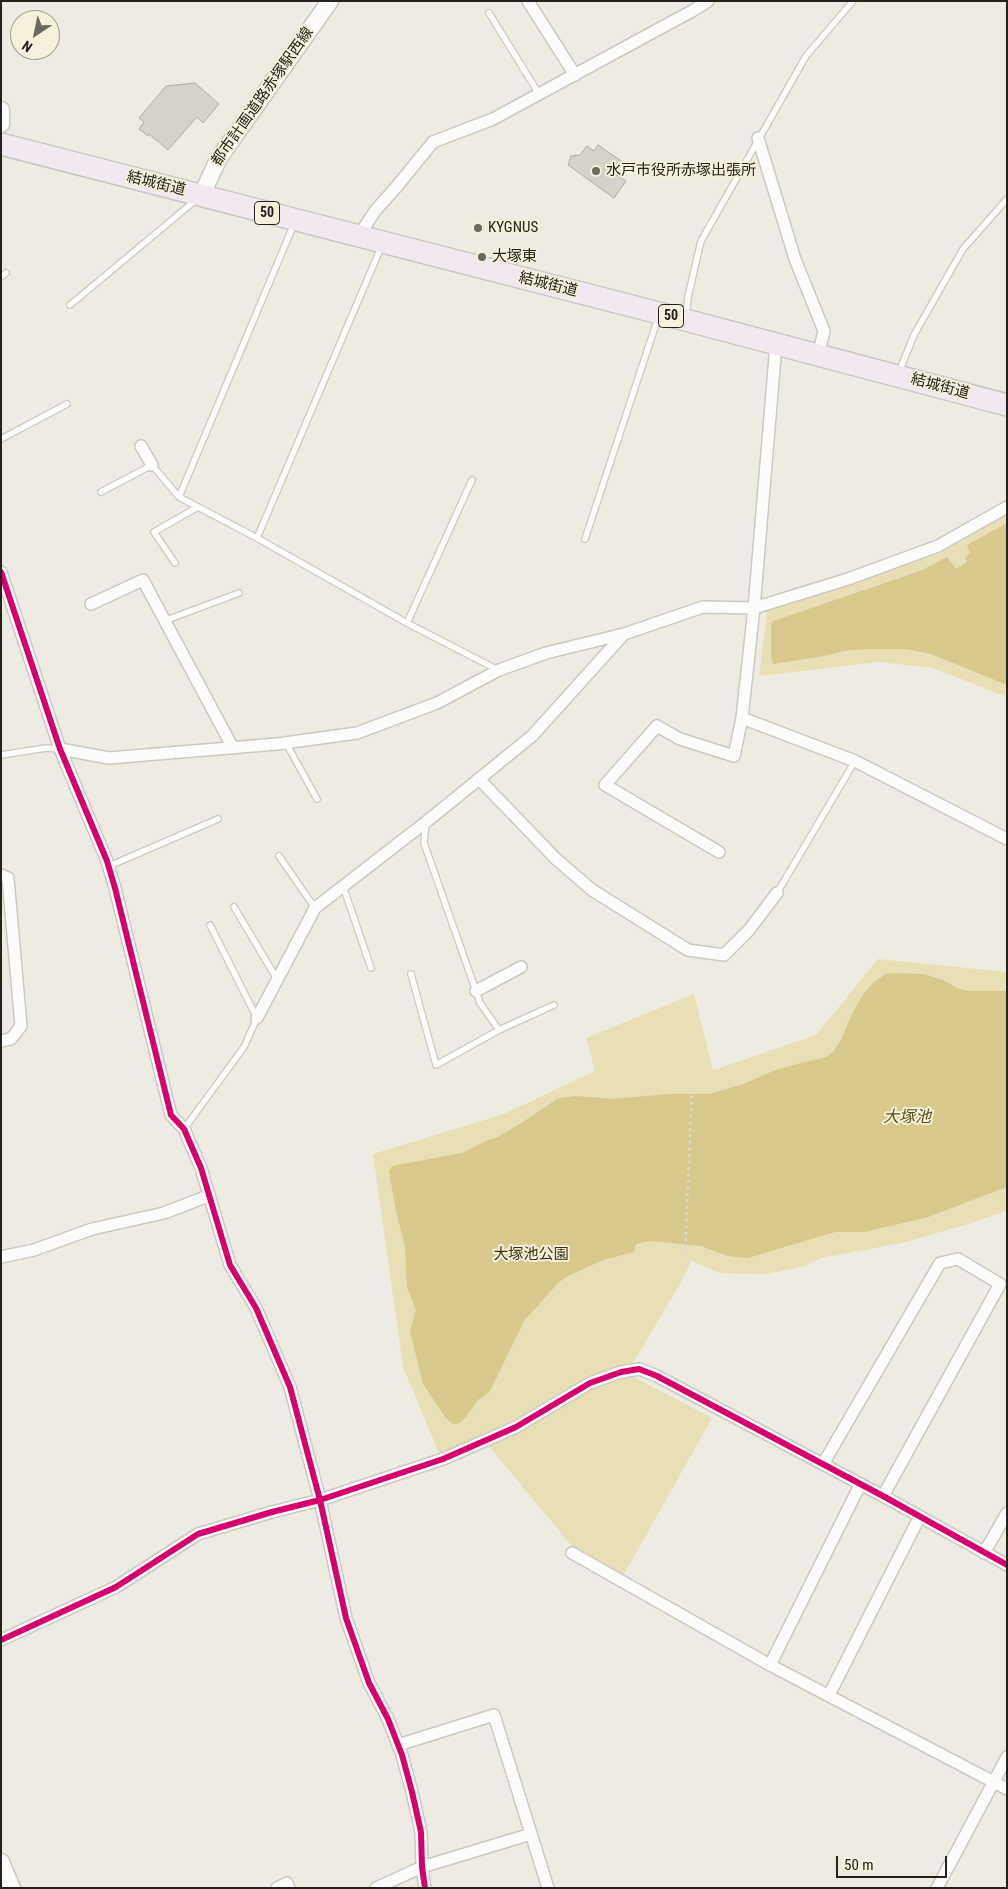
<!DOCTYPE html>
<meta charset="utf-8">
<style>
body{margin:0}
#map{position:relative;width:1008px;height:1889px;overflow:hidden;background:#eeece2;font-family:"Roboto Condensed",sans-serif}
canvas{display:block}
.frame{position:absolute;inset:0;border:2px solid #24221b;pointer-events:none}
.north{position:absolute;left:10px;top:10px;width:50px;height:50px;box-sizing:border-box;background:#f4f0dc;border:1px solid #a19e8f;border-radius:50%;rotate:214deg;font-size:14px;font-weight:700;line-height:20px;text-align:center;color:#24221b}
.north::after{content:'';display:block;margin:auto;width:18px;height:22px;background:#6b6961;clip-path:polygon(50% 0,100% 100%,50% 72%,0 100%)}
.scale{position:absolute;left:836px;top:1856px;width:111px;height:22px;box-sizing:border-box;border:2px solid #24221b;border-top:0;padding-left:6px;font-size:15px;line-height:18px;white-space:nowrap;color:#24221b;-webkit-text-stroke:4px #f4f0dc;paint-order:stroke}
</style>
<div id="map">
<canvas width="1008" height="1889"></canvas>
<div class="frame"></div>
<div class="north">N</div>
<div class="scale">50 m</div>
</div>
<script>
const context = document.querySelector('canvas').getContext('2d');
context.lineJoin = 'round';
function fillPath(path, color) { context.fillStyle = color; context.fill(path, 'evenodd'); }
const toPath = rows => new Path2D(rows.map(r => 'M' + r).join(''));
function strokePath(path, color, width, dash) { context.strokeStyle = color; context.lineWidth = width; context.lineCap = dash ? 'butt' : 'round'; context.setLineDash(dash || []); context.stroke(path); }
function write(font, color, halo, rows, align = 'center') {
  context.font = font + ' "Roboto Condensed","Noto Sans JP",sans-serif'; context.lineWidth = 4; context.setLineDash([]); context.textBaseline = 'middle'; context.strokeStyle = halo; context.fillStyle = color; for (const [text, x, y, turn = 0] of rows) {
    context.save(); context.translate(x, y); context.rotate((+turn || 0) * Math.PI / 180); context.textAlign = isNaN(turn) ? turn : align; if (halo) context.strokeText(text, 0, 0); context.fillText(text, 0, 0); context.restore();
  }
}
fillPath(toPath([
 [1007,513,1007,697,933,668,879,662,759,676,767,611,941,553],
 [878,959,1007,972,1007,1210,975,1222,902,1243,821,1258,802,1267,766,1274,720,1273,691,1261,684,1277,633,1363,632,1376,712,1418,623,1576,571,1545,483,1439,439,1453,403,1367,373,1154,504,1114,595,1071,586,1038,694,994,713,1070,816,1035]
]), '#e8dfb5');
fillPath(toPath([
 [1007,523,1007,685,931,654,905,649,868,649,844,651,824,656,773,664,771,655,771,625,773,621,920,571,947,557,956,569,967,562,965,558,970,553,967,545],
 [893,973,923,974,943,980,957,988,967,991,1007,991,1007,1187,928,1217,865,1232,835,1232,748,1258,728,1256,701,1246,650,1241,636,1244,634,1252,603,1260,568,1276,559,1282,524,1321,490,1391,478,1400,466,1417,460,1423,453,1424,446,1418,423,1384,410,1331,416,1310,407,1287,405,1246,396,1211,389,1171,392,1166,462,1153,488,1140,496,1138,520,1124,557,1099,566,1097,576,1096,613,1099,668,1094,710,1094,743,1084,778,1069,826,1057,833,1052,840,1042,853,1012,864,993,875,981,886,974]
]), '#d6c98b');
const building = toPath([
 [195,83,219,104,203,123,197,117,168,150,149,134,148,136,139,129,144,122,139,118,166,86,195,83],
 [598,145,623,162,615,174,626,181,614,198,568,165,571,156,580,155,587,146,594,151,598,145]
]);
fillPath(building, '#d4d2ca');
strokePath(building, '#afada5', 1);
const lane = toPath([
 [489,13,539,94],
 [382,245,257,538,407,623,498,670],
 [1,277,6,273],
 [70,305,197,199],
 [686,315,688,297,701,241,806,56,853,1],
 [899,372,914,335,963,249,1007,199],
 [1,439,67,404],
 [101,492,152,465,179,497],
 [257,538,179,497,294,224],
 [585,539,658,318],
 [175,563,154,532,198,507],
 [164,621,239,593],
 [407,623,472,480],
 [286,743,317,799],
 [1,755,46,748,60,749],
 [279,856,315,908],
 [109,866,218,819],
 [343,886,371,968],
 [777,893,855,761],
 [234,907,277,979],
 [411,974,436,1065,499,1030,480,1003,476,991,424,843,426,822],
 [499,1030,554,1005],
 [184,1129,244,1047,257,1018,210,925]
]);
const street = toPath([
 [528,1,575,75],
 [758,138,795,259,824,331,818,356],
 [358,237,375,211,398,185,433,142,493,119,692,11,708,1],
 [776,345,754,608,742,718,855,761,1007,839],
 [141,446,152,465],
 [1,572,60,749,107,861,115,888,171,1115,184,1129,201,1168,230,1265,256,1308,290,1387,320,1500,346,1618,369,1683,388,1719,402,1755,412,1792,421,1832,422,1867,425,1888],
 [91,604,143,580,233,748],
 [60,749,109,758,277,744,357,733,437,703,499,670,546,653,624,634,703,607,754,608,848,579,938,546,1007,507],
 [480,780,556,859,592,890,688,950,724,955,749,930,777,893],
 [719,852,605,785,657,726,680,739,734,756,742,718],
 [1,875,8,878,21,1026,11,1039,1,1041],
 [476,991,521,967],
 [257,1018,315,908,426,822,532,736,624,634],
 [1,1257,34,1250,92,1229,164,1213,208,1196],
 [823,1464,940,1263,958,1259,1000,1284,883,1496],
 [572,1553,770,1665,1007,1789],
 [984,1553,1007,1513],
 [1,1640,116,1587,198,1534,272,1512,320,1500,443,1459,516,1427,590,1383,621,1372,639,1369,657,1376,883,1496,1007,1565],
 [770,1665,860,1485],
 [829,1695,919,1518],
 [398,1745,494,1715,548,1888],
 [277,1888,287,1883,289,1888],
 [376,1888,422,1867,531,1834],
 [937,1888,1007,1757]
]);
const secondary = toPath([
 [1,110,1,124],
 [201,196,219,158,330,1],
 [1,1862,12,1888]
]);
const highway = toPath([
 [1,144,659,313,1007,405]
]);
strokePath(lane, '#cbc9c1', 8);
strokePath(street, '#cbc9c1', 14);
strokePath(secondary, '#cbc9c1', 19);
strokePath(highway, '#c9c7c3', 24);
strokePath(toPath([
 [685,1254,692,1089]
]), '#dbdad7', 2.5, [2.5, 4]);
strokePath(lane, '#fcfcfb', 5.5);
strokePath(street, '#fcfcfb', 11);
strokePath(secondary, '#fcfcfb', 16);
strokePath(highway, '#f1e8f0', 21);
strokePath(toPath([
 [1,572,60,749,107,861,115,888,171,1115,184,1129,201,1168,230,1265,256,1308,290,1387,320,1500,346,1618,369,1683,388,1719,402,1755,412,1792,421,1832,422,1867,425,1888],
 [1,1640,116,1587,198,1534,272,1512,320,1500,443,1459,516,1427,590,1383,621,1372,639,1369,657,1376,883,1496,1007,1565]
]), '#d6006c', 6);
for (const [x, y, r, color] of [
 [596,171,5,"#6b6961"],
 [478,228,5,"#6b6961"],
 [482,257,5,"#6b6961"]
]) { const dot = new Path2D(); dot.arc(x, y, r, 0, 2 * Math.PI); context.fillStyle = color; context.fill(dot); strokePath(dot, '#f4f0dc', 2); }
for (const [x, y, w] of [
 [267,213,25],
 [671,316,25]
]) { const box = new Path2D(); box.roundRect(x - w / 2, y - 11.5, w, 23, 4); context.fillStyle = '#f4f0dc'; context.fill(box); strokePath(box, '#24221b', 1); }
write('bold 14px', '#24221b', null, [
 ["50",267,213],
 ["50",671,316]
]);
write('15px', '#24221b', '#f4f0dc', [
 ["都市計画道路赤塚駅西線",263,97,-55],
 ["結城街道",156,184,14],
 ["結城街道",548,285,14],
 ["結城街道",940,387,15]
]);
write('15px', '#24221b', '#f4f0dc', [
 ["水戸市役所赤塚出張所",606,171],
 ["KYGNUS",488,228],
 ["大塚東",492,257]
], 'left');
write('15px', '#39310c', '#f4f0dc', [
 ["大塚池公園",531,1255]
]);
write('italic 16px', '#5d500f', '#f4f0dc', [
 ["大塚池",907,1118]
]);
</script>
